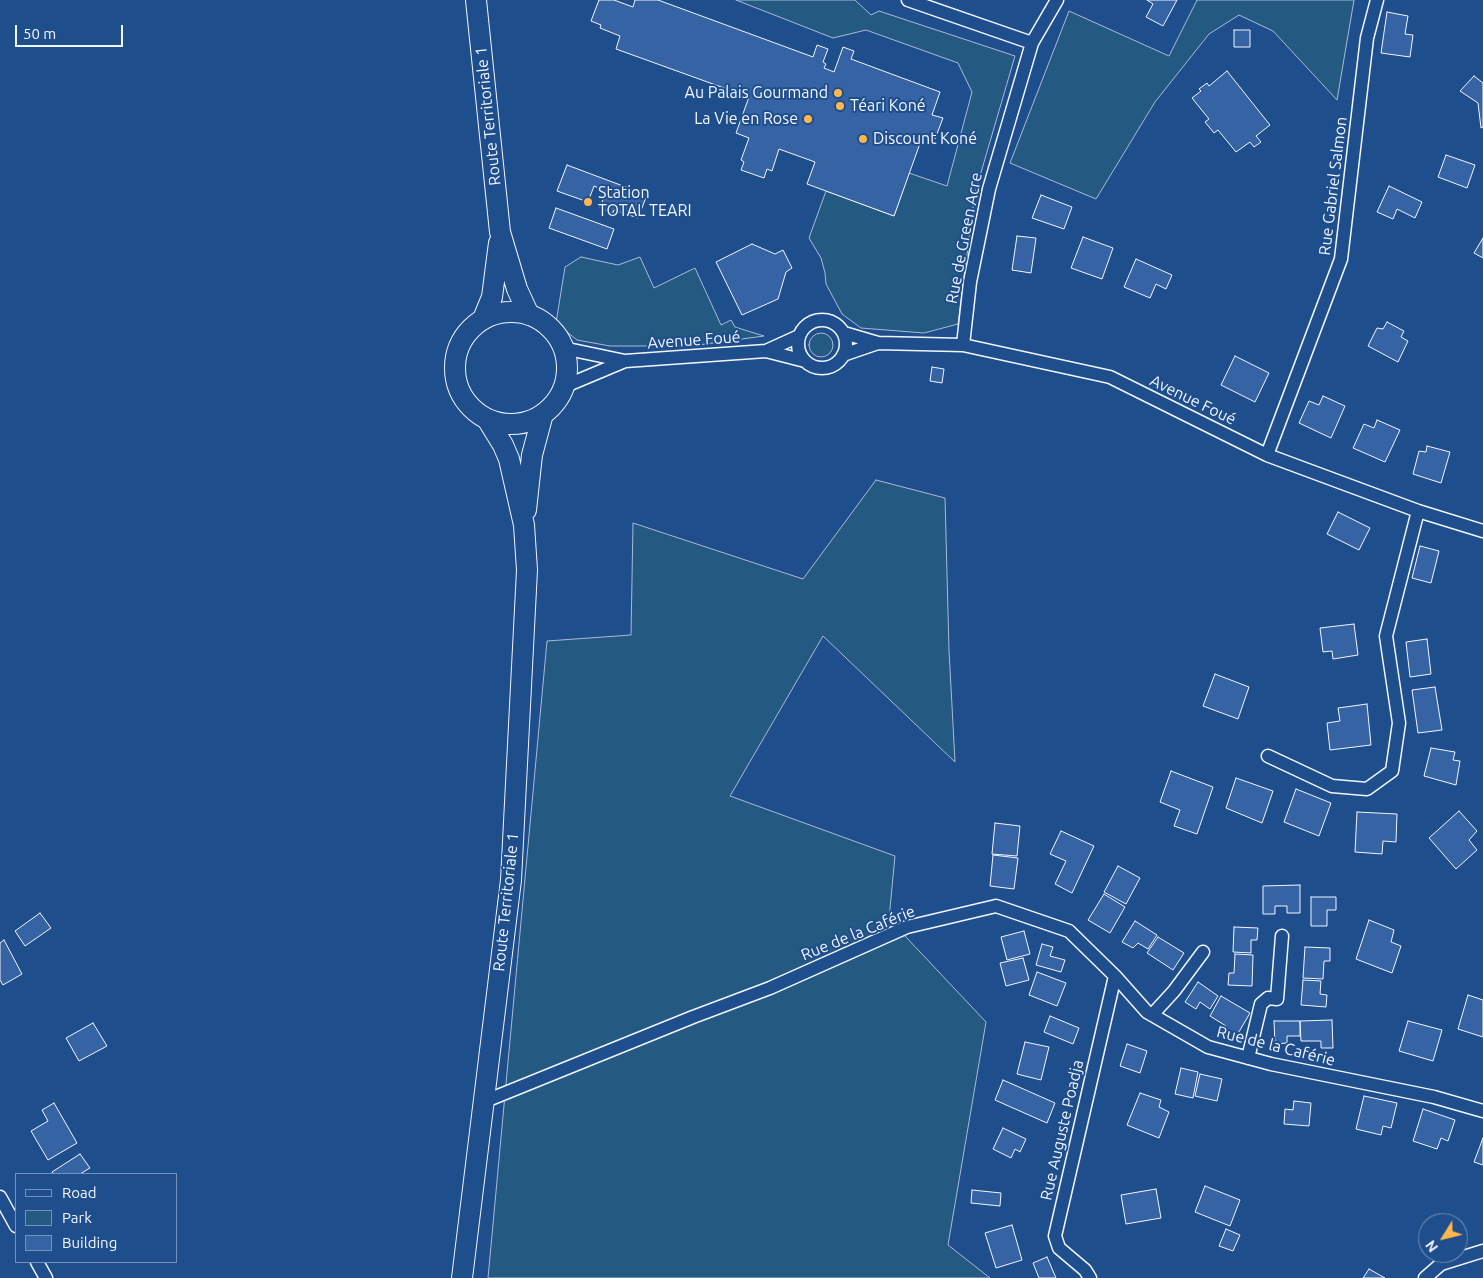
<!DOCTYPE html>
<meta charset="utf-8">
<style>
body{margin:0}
#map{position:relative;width:1483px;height:1278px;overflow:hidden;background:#1f4e8c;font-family:Ubuntu,sans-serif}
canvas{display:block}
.legend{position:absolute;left:15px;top:1173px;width:162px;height:90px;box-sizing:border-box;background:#1f4e8c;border:1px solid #7391ba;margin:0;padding:6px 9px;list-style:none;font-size:15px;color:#f2f6ff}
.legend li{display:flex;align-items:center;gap:10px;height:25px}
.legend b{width:25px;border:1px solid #7391ba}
.north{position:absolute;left:1418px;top:1213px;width:50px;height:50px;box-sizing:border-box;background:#1f4e8c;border:1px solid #7391ba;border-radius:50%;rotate:234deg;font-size:14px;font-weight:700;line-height:20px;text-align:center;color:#f2f6ff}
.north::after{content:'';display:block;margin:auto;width:18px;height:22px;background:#ffb74d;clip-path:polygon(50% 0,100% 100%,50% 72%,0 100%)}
.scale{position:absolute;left:15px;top:25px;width:108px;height:22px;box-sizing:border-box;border:2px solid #f2f6ff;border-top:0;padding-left:6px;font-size:15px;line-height:18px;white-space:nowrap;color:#f2f6ff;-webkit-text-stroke:4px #1f4e8c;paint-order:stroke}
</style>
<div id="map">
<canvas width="1483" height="1278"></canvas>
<ul class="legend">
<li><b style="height:6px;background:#1f4e8c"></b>Road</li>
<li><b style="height:14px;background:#245a82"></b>Park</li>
<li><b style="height:14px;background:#3563a3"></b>Building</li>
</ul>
<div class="north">N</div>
<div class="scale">50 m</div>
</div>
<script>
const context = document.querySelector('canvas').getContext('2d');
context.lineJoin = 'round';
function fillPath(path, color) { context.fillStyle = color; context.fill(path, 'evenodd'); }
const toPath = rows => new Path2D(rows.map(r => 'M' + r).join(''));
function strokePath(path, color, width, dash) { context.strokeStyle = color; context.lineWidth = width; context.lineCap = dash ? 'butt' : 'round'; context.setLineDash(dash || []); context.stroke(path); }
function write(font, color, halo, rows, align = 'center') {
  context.font = font + ' Ubuntu,sans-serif'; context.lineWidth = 4; context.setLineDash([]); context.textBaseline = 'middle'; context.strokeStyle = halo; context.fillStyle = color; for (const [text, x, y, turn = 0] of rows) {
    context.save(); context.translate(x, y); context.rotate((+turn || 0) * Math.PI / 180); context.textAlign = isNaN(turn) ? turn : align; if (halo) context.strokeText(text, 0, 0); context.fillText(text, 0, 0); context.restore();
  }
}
const green = toPath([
 [736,0,855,0,871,15,879,11,1015,56,975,193,958,324,924,333,861,328,842,314,826,284,825,273,821,258,809,238,826,191,894,216,909,173,947,186,972,92,958,63,866,30,833,38,736,0],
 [1197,0,1354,0,1337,100,1273,31,1239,15,1209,34,1155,102,1096,199,1010,163,1069,11,1169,56,1197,0],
 [581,257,618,265,640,257,654,288,695,268,721,325,731,320,735,327,764,336,691,346,610,346,577,340,556,323,565,267,581,257],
 '809 345a12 12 0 1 1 24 0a12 12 0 1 1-24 0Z',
 [876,480,945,498,949,650,955,762,823,636,730,796,895,856,889,919,986,1022,948,1245,990,1278,488,1278,547,641,631,635,633,523,803,579,876,480]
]);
fillPath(green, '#245a82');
strokePath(green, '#a8bbd7', 1);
const building = toPath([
 [599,0,614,0,633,7,635,0,658,0,813,57,817,45,828,49,823,62,826,64,824,68,834,72,843,47,854,51,851,59,940,92,932,115,943,118,935,139,923,135,894,216,807,184,815,162,779,149,772,171,767,169,764,178,741,170,744,162,741,160,749,138,736,133,749,97,616,49,620,36,600,28,601,25,591,21,599,0],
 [1147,0,1177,0,1163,26,1146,17,1153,4,1147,0],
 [1387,12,1408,16,1405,34,1413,35,1410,57,1381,53,1387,12],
 [1234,30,1250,30,1250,47,1234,47,1234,30],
 [1227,71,1270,125,1256,136,1261,142,1254,147,1250,142,1236,152,1218,130,1214,133,1205,122,1209,119,1192,98,1201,91,1199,89,1207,83,1209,86,1227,71],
 [1474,76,1483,83,1483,127,1481,128,1478,103,1460,91,1474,76],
 [1446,155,1475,165,1467,188,1438,177,1446,155],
 [567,165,647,195,638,218,614,210,613,213,600,208,606,191,594,186,588,202,557,191,567,165],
 [1389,186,1422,202,1415,218,1397,209,1393,219,1377,212,1389,186],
 [1041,195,1072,207,1064,229,1032,218,1041,195],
 [556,208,614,229,607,249,549,228,556,208],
 [1017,236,1036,238,1031,273,1012,270,1017,236],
 [1083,237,1113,248,1102,279,1071,268,1083,237],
 [1483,238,1483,258,1474,253,1483,238],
 [752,244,775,254,783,250,792,268,786,272,778,299,742,315,716,262,752,244],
 [1136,259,1172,275,1166,289,1156,284,1150,298,1124,287,1136,259],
 [1387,322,1404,331,1401,337,1408,341,1398,362,1368,346,1377,328,1383,329,1387,322],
 [1235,356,1269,373,1255,402,1221,385,1235,356],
 [932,367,944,369,942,383,930,381,932,367],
 [1323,396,1345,406,1331,438,1299,423,1309,401,1319,405,1323,396],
 [1377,420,1400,430,1385,462,1353,448,1364,424,1374,428,1377,420],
 [1427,446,1450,452,1441,483,1413,474,1419,451,1426,452,1427,446],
 [1338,512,1370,528,1359,550,1327,534,1338,512],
 [1420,546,1439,551,1431,583,1412,578,1420,546],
 [1354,624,1358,655,1333,659,1332,651,1323,652,1320,628,1354,624],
 [1427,639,1431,674,1410,677,1406,642,1427,639],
 [1215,674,1249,687,1238,719,1203,706,1215,674],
 [1435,687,1442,730,1418,733,1412,690,1435,687],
 [1367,704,1371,745,1330,750,1327,723,1340,721,1338,708,1367,704],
 [1431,748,1455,752,1453,760,1460,761,1456,785,1424,776,1431,748],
 [1171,771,1213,787,1197,834,1174,826,1180,810,1160,802,1171,771],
 [1236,778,1273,791,1262,823,1226,808,1236,778],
 [1296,789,1331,803,1319,836,1284,822,1296,789],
 [1459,811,1477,831,1469,840,1477,850,1456,869,1429,838,1459,811],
 [1357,812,1397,814,1396,842,1383,841,1382,854,1355,852,1357,812],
 [995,823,1020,826,1017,856,992,854,995,823],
 [1061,831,1094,846,1072,893,1055,884,1066,861,1050,854,1061,831],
 [993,855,1018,858,1014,889,990,886,993,855],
 [1118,866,1140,878,1126,904,1104,892,1118,866],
 [1300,885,1300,913,1287,913,1287,906,1275,906,1275,914,1263,914,1263,886,1300,885],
 [1104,894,1125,907,1110,933,1088,920,1104,894],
 [1311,897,1336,897,1336,910,1327,910,1327,926,1311,926,1311,897],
 [40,913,51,928,25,946,15,931,40,913],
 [1369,920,1394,930,1391,942,1401,946,1392,973,1356,959,1369,920],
 [1135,921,1157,935,1148,949,1138,943,1133,948,1122,942,1135,921],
 [1234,927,1258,928,1257,940,1251,940,1251,953,1233,952,1234,927],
 [1024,931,1030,954,1007,960,1001,937,1024,931],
 [1158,937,1184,953,1173,970,1147,953,1158,937],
 [4,940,22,974,3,985,0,980,0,943,4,940],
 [1042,944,1053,947,1050,956,1065,960,1061,972,1036,965,1042,944],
 [1305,947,1330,948,1330,961,1324,961,1323,979,1303,978,1305,947],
 [1235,954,1253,955,1252,986,1228,985,1229,973,1234,973,1235,954],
 [1023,958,1029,980,1006,986,1000,963,1023,958],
 [1037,972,1066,983,1057,1006,1029,995,1037,972],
 [1303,980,1321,981,1320,994,1327,995,1326,1007,1301,1005,1303,980],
 [1198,982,1218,996,1210,1009,1200,1002,1196,1009,1185,1002,1198,982],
 [1468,995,1483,1000,1483,1037,1458,1029,1468,995],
 [1221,996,1250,1013,1233,1042,1221,1034,1226,1026,1210,1016,1221,996],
 [1050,1016,1079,1028,1073,1044,1044,1032,1050,1016],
 [1332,1020,1333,1048,1321,1048,1321,1041,1301,1041,1300,1021,1332,1020],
 [1274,1021,1300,1021,1300,1036,1287,1036,1287,1043,1275,1044,1274,1021],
 [1408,1021,1442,1030,1433,1061,1399,1051,1408,1021],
 [93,1023,107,1046,79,1061,66,1038,93,1023],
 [1025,1042,1049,1047,1041,1080,1017,1074,1025,1042],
 [1127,1044,1147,1051,1140,1073,1120,1066,1127,1044],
 [1181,1068,1198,1072,1193,1098,1175,1094,1181,1068],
 [1200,1074,1222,1079,1217,1101,1195,1096,1200,1074],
 [1003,1080,1055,1103,1047,1123,995,1100,1003,1080],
 [1140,1093,1161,1100,1159,1107,1169,1112,1159,1138,1127,1125,1140,1093],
 [1364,1096,1397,1103,1391,1128,1383,1126,1381,1135,1356,1129,1364,1096],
 [1294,1101,1311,1103,1309,1126,1284,1124,1285,1109,1293,1110,1294,1101],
 [54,1103,77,1143,48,1160,31,1131,48,1121,42,1110,54,1103],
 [1423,1109,1455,1120,1448,1141,1441,1138,1437,1149,1413,1141,1423,1109],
 [1003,1128,1026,1139,1020,1152,1015,1149,1011,1158,993,1149,1003,1128],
 [1483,1138,1483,1165,1474,1162,1483,1138],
 [80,1154,90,1168,80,1174,53,1174,52,1172,80,1154],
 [1205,1186,1240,1200,1230,1226,1195,1212,1205,1186],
 [1156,1189,1161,1218,1126,1224,1121,1195,1156,1189],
 [972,1190,1001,1193,1000,1206,971,1203,972,1190],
 [1012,1225,1022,1260,996,1268,985,1233,1012,1225],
 [1226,1229,1240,1235,1233,1251,1219,1246,1226,1229],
 [1047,1257,1056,1278,1039,1278,1033,1263,1047,1257],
 [1369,1269,1385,1278,1363,1278,1369,1269]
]);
fillPath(building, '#3563a3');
strokePath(building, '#f2f6ff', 1);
const street = toPath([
 [908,0,1032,43],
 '798 344a24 24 0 1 1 48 0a24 24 0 1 1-48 0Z',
 [844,333,878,343,963,345,1110,377,1267,455,1418,511,1483,531],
 [963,345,970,282,989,189,1032,43,1057,0],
 [563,348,625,361,766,351,805,361],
 [766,351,799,336],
 [843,355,878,343],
 [563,387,625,361],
 [1267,455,1341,259,1367,38,1377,0],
 [1268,756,1332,786,1367,789,1392,771,1399,723,1386,636,1418,511],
 [1152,1015,1174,991,1203,952],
 [1248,1058,1261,1004,1268,998,1277,999,1282,936],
 [483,1102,693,1017,770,988,907,927,996,906,1069,931,1115,976,1147,1012,1208,1047,1271,1064,1434,1097,1483,1111],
 [0,1197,16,1226],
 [37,1262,46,1278],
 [1090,1278,1085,1270,1059,1248,1055,1236,1115,976],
 [1425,1278,1441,1264,1483,1251]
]);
const primary = toPath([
 [476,0,500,232,517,289,529,315],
 '455 368a56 56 0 1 1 112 0a56 56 0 1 1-112 0Z',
 [483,319,492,297,499,243],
 [526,510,532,455,543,414],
 [462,1278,511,880,527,570,524,525,509,459,503,445,487,419]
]);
strokePath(street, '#f2f6ff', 15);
strokePath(primary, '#f2f6ff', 22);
strokePath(street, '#1f4e8c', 12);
strokePath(primary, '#1f4e8c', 20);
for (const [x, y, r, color] of [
 [838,93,5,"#ffb74d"],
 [840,106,5,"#ffb74d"],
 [808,119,5,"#ffb74d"],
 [863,139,5,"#ffb74d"],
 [588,202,5,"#ffb74d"]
]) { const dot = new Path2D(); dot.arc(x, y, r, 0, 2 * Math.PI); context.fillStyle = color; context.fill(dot); strokePath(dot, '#1f4e8c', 2); }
write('16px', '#f2f6ff', '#1f4e8c', [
 ["Au Palais Gourmand",828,93,"right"],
 ["Téari Koné",850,106],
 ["La Vie en Rose",798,119,"right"],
 ["Discount Koné",873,139],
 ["Station",598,193],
 ["TOTAL TEARI",598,211]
], 'left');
write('16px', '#f2f6ff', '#1f4e8c', [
 ["Route Territoriale 1",488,116,-96],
 ["Rue Gabriel Salmon",1333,186,-83],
 ["Rue de Green Acre",964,238,-79],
 ["Avenue Foué",694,340,-4],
 ["Avenue Foué",1193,400,26],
 ["Route Territoriale 1",506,902,-84],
 ["Rue de la Caférie",858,933,-22],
 ["Rue de la Caférie",1276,1046,14],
 ["Rue Auguste Poadja",1062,1130,-77]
]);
</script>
